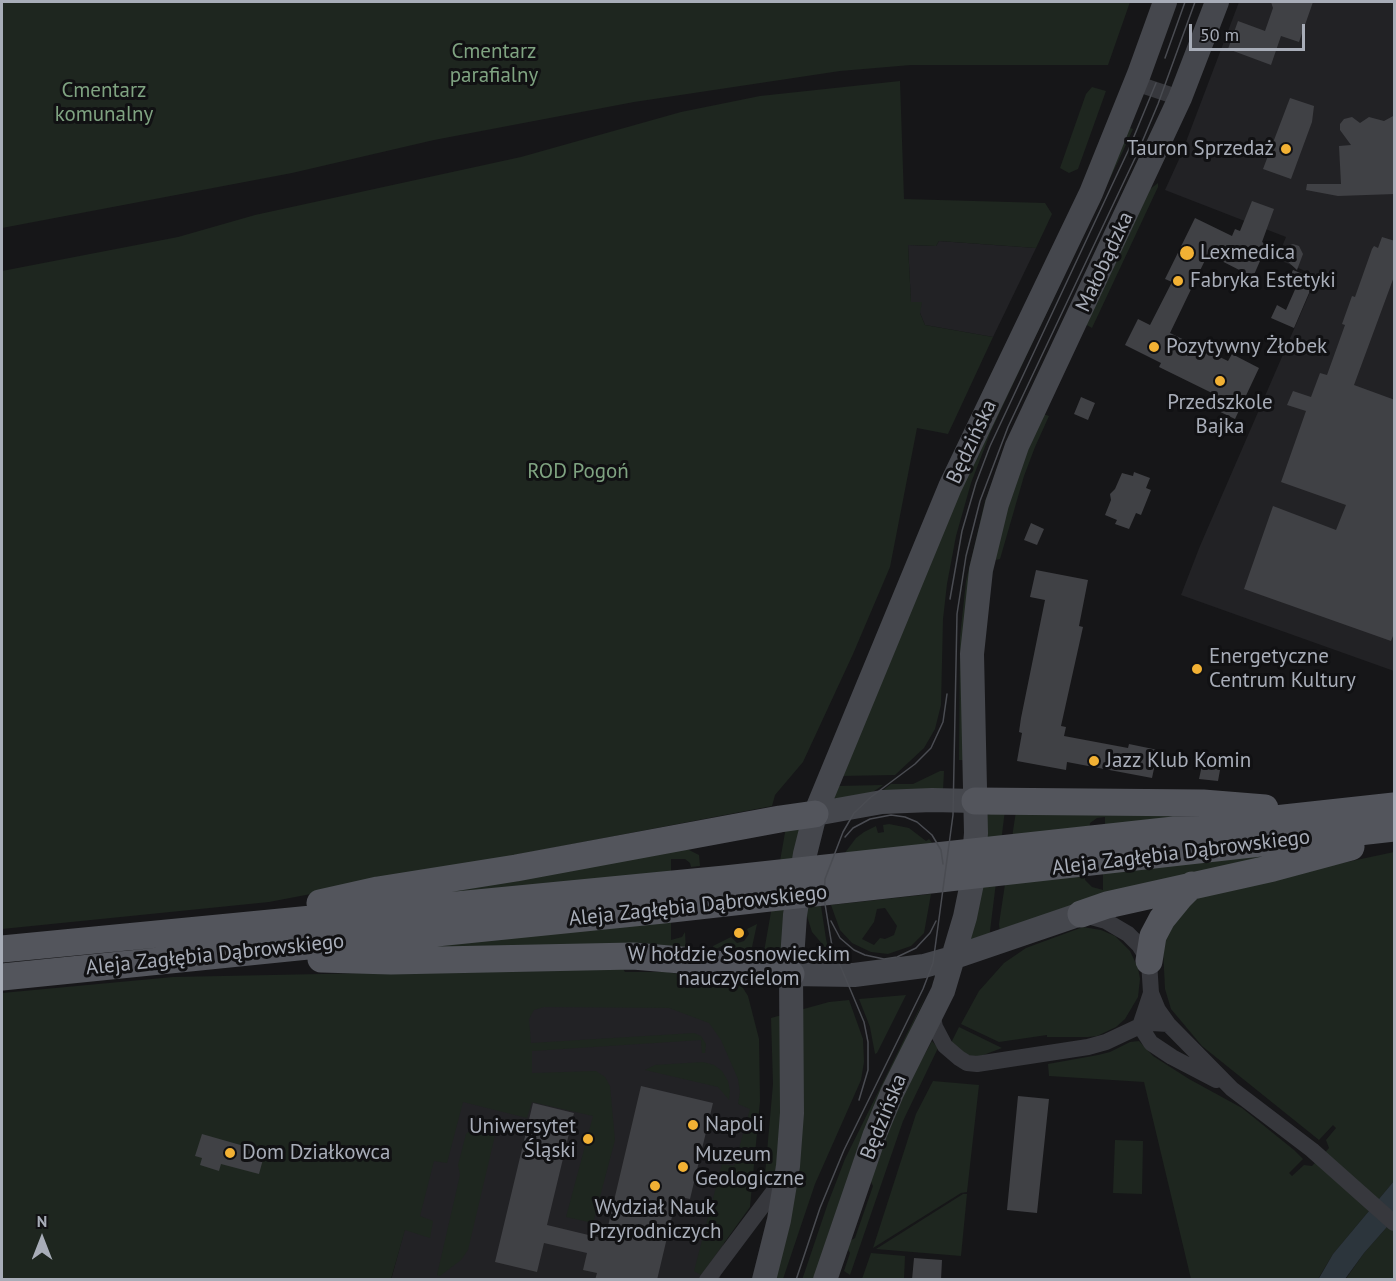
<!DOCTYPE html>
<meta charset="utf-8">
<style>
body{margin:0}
#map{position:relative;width:1396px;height:1281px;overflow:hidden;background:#161618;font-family:"PT Sans",sans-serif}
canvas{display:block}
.frame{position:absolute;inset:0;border:3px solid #a8adb8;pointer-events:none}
.north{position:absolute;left:12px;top:1209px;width:60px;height:60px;-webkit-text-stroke:4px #111113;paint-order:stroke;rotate:0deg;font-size:16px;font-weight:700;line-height:24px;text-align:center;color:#a8adb8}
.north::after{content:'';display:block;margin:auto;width:21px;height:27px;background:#a8adb8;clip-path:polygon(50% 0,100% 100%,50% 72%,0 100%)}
.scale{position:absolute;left:1189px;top:24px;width:116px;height:27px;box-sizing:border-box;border:3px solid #a8adb8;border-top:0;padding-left:8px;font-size:18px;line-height:21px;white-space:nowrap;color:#a8adb8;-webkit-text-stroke:4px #111113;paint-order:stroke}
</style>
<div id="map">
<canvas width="1396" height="1281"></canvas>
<div class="frame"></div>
<div class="north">N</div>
<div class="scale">50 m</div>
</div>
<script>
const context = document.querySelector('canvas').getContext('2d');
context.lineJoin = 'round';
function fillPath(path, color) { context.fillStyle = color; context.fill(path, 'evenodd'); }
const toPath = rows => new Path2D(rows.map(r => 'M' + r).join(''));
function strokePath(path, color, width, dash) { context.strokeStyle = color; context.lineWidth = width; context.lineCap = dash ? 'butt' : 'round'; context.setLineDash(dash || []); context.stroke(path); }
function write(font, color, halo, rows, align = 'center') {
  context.font = font + ' "PT Sans",sans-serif'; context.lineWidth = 6; context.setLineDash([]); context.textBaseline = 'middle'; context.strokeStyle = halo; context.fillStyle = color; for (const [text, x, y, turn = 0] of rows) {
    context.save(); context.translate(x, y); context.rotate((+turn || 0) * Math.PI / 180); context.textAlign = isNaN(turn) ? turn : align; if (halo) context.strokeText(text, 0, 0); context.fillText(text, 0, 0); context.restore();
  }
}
fillPath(toPath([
 [1239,2,1394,2,1394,671,1181,595,1200,546,1317,276,1277,259,1286,237,1165,190,1181,155],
 [939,241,1036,248,993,337,925,325,920,313,911,303,908,245,936,246],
 [439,1003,675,1003,751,1036,756,1105,726,1221,720,1279,391,1280,450,1062,446,1048]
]), '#222225');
fillPath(toPath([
 [2,2,1130,2,1108,65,911,65,840,71,634,102,434,140,292,173,2,228],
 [900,81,904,199,1045,203,1052,214,1036,248,939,241,936,246,908,245,911,302,922,302,920,313,925,325,993,337,948,434,917,428,890,567,853,654,803,762,775,795,772,806,269,902,2,929,2,271,178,237,255,215,521,157,681,112,760,96],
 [1092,87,1106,91,1078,169,1069,173,1060,168,1086,94],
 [1128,127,1133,129,1123,151,991,431,971,483,956,536,947,584,943,619,941,705,935,729,924,748,895,775,840,776,937,541],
 [1158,183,1158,187,1092,328,1085,324,1150,189],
 [1043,414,1049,416,1035,447,1024,476,1000,559,991,561,1015,481],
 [1012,430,1012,439,965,760,959,760,960,637,966,581,985,501],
 [940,771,944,771,943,791,878,794,891,784,913,784],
 [883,785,867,796,834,799,836,786],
 [1005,810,989,939,970,940,987,815],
 [1016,811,1222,811,1105,826,1105,817,1097,818,1090,823,1085,880,1092,887,1103,890,1103,873,1306,849,1000,934,999,924],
 [889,824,909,828,926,841,929,839,933,844,844,854,856,838,864,832,876,826,878,833,884,832,883,825],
 [786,827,800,828,783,960,762,963],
 [679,845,699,855,700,866,691,867,690,863,685,859,671,859,671,940,682,937,685,932,686,951,397,955,359,904],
 [1394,852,1394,1181,1333,1254,1318,1279,1191,1279,1144,1082,1049,1076,1048,1064,1098,1055,1110,1052,1130,1042,1139,1041,1153,1056,1189,1079,1242,1108,1294,1150,1303,1159,1289,1173,1292,1176,1304,1165,1312,1166,1329,1148,1326,1140,1336,1128,1333,1125,1319,1140,1202,1046,1171,1009,1165,989,1163,948,1169,926,1200,896,1225,888],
 [931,894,924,933,911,946,888,954,871,952,852,943,840,930,831,905],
 [885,908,897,926,894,935,885,939,880,938,874,945,862,939,874,922,877,909],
 [821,906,826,939,829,952,812,932,804,907],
 [757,924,749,961,730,958,732,947,728,943,714,950,713,946,731,937,737,943,744,941,749,934,747,929],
 [1083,927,1101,930,1115,936,1130,951,1138,968,1140,979,1138,997,1125,1019,1116,1027,1097,1036,1088,1037,1047,1037,1047,1035,999,1042,961,1024,979,991,1004,963,1026,948],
 [620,964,625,972,667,972,741,985,748,996,759,1039,760,1101,750,1207,701,1275,694,1271,722,1164,734,1166,750,1109,738,1104,740,1092,738,1079,721,1040,709,1023,669,1008,544,1007,534,1010,529,1019,531,1043,694,1033,701,1036,706,1044,705,1053,702,1053,701,1040,532,1051,532,1073,596,1071,605,1077,610,1086,615,1140,593,1223,566,1217,593,1116,532,1102,527,1118,463,1102,447,1163,434,1161,420,1216,433,1221,430,1238,405,1230,391,1279,2,1279,2,993,173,977,420,972],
 [927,993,885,1086,817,1279,802,1280,828,1203,845,1159],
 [906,995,877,1053,875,1054,870,1027,859,999],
 [849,1000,863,1039,864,1062,861,1080,815,1184,783,1279,774,1280,800,1010,829,1002],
 [782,1015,780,1152,775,1171,764,1186,773,1084,771,1018],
 [959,1027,1002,1048,978,1057,967,1055,951,1043],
 [932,1041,938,1048,903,1121,850,1275,844,1271,850,1253,846,1246,848,1242,855,1238,873,1186,869,1178,899,1101],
 [703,1062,714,1065,722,1071,728,1081,730,1091,729,1100,718,1087,645,1070,655,1065],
 [933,1081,979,1085,967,1192,961,1193,873,1248,916,1114],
 [483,1124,496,1131,468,1250,461,1260,440,1276,437,1275,460,1175,458,1165,466,1134,475,1125],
 [1115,1140,1143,1141,1142,1194,1113,1193],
 [963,1194,967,1194,961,1256,876,1249],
 [1394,1219,1394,1279,1345,1280,1364,1253],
 [871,1253,905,1256,904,1279,862,1279]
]), '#1e261f');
fillPath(toPath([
 [1394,1181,1394,1219,1364,1253,1345,1279,1318,1280,1333,1254]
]), '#2c353c');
fillPath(toPath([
 [1271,2,1313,2,1299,42,1281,36,1271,65,1228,49,1238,21,1265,31,1273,8],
 [1290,98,1314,106,1312,122,1291,179,1263,169],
 [1395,115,1395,194,1338,196,1306,190,1307,184,1341,184,1339,146,1351,145,1340,130,1340,124,1344,119,1352,117,1360,123,1369,117,1384,121],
 [1252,201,1274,209,1262,242,1267,245,1253,277,1208,254,1170,333,1228,361,1232,354,1259,368,1235,419,1208,406,1214,394,1159,367,1161,363,1125,345,1138,319,1150,325,1172,282,1165,279,1195,218,1232,236,1235,229,1240,231],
 [1382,237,1395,241,1395,274,1354,385,1395,400,1395,631,1391,641,1244,589,1273,506,1336,530,1346,505,1281,482,1306,411,1287,405,1293,391,1311,397,1320,373,1327,375,1345,325,1342,324,1352,296,1355,297,1372,249,1374,246,1378,248],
 [1293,244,1299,246,1303,254,1297,270,1285,259,1283,252,1287,246],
 [1293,270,1315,279,1294,328,1271,318,1277,305,1286,310,1297,285,1288,281],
 [1081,397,1095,403,1088,420,1074,414],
 [1134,472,1150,478,1146,488,1151,490,1141,515,1136,513,1129,529,1115,524,1117,520,1105,515,1111,500,1110,494,1115,489,1122,473,1133,476],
 [1031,523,1044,529,1037,545,1024,540],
 [1036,570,1088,580,1079,626,1083,627,1061,726,1066,727,1064,736,1128,748,1129,744,1158,750,1152,778,1067,762,1066,770,1017,761,1022,733,1019,732,1021,718,1045,600,1030,597],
 [1204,756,1222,759,1218,781,1199,779],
 [641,1086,713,1103,690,1199,685,1198,674,1208,657,1280,595,1280,597,1273,583,1270,587,1253,544,1243,537,1272,495,1262,533,1103,574,1113,547,1225,605,1239],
 [1018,1096,1049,1099,1037,1213,1007,1210],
 [202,1134,265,1152,259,1174,221,1164,219,1171,200,1165,202,1158,195,1156],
 [914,1258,942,1260,941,1280,912,1280]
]), '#404145');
strokePath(toPath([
 [1135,83,1180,98],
 [1084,915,1106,921,1128,934,1139,945,1149,961,1151,993,1140,1026],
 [1151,993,1158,1010,1168,1024,1232,1089,1312,1150,1394,1223],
 [932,1013,935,1027,945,1046,959,1058,967,1063,977,1064,1088,1047,1106,1042,1140,1026,1152,1023,1168,1024],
 [1140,1026,1151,1043,1172,1057,1216,1080],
 [707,1280,773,1192,785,1190]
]), '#37383d', 16);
strokePath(toPath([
 [815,814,882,802,932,800,975,801],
 [791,974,854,975,924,966,952,958,1081,914],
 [764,1280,779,1220,788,1166,792,1113,791,974,795,915,805,854,815,814,950,487,1091,193,1139,74,1165,2],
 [825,1280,875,1134,892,1093,943,991,965,917,972,883,976,833,972,654,981,570,997,504,1017,446,1180,98,1217,2]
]), '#45474d', 24);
strokePath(toPath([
 [975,801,1203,803,1265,808],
 [320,903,378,890,516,868,780,819,815,814],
 [1081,914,1107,905,1273,868,1351,847],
 [2,949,725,879,1394,806],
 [321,959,391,961,633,956,705,962,764,972,791,974],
 [1149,961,1153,936,1162,919,1180,897,1192,885],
 [2,977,663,910,1394,828]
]), '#53555c', 27);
strokePath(toPath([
 [1165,58,1185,2],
 [950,599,962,531,976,483,990,446,1128,151,1156,83],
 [845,837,853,828,870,819,891,815,905,817,917,822,932,835,941,850,943,864],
 [831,921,840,938,854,950,865,955,884,959,897,957,916,948,930,933,936,921],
 [859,1100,868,1070,868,1042,864,1022,832,946,824,898,825,879,843,832,854,813,871,797,915,764,931,748,943,722,947,694],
 [796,1280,820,1208,844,1150,923,989,933,963,953,815,957,614,966,556,980,501,1008,427,1137,154,1158,104,1195,2]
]), '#4a4c52', 1.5);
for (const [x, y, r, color] of [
 [1286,149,6,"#f2b134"],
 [1187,253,8,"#f2b134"],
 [1178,281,6,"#f2b134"],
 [1154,347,6,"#f2b134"],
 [1220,381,6,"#f2b134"],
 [1197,669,6,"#f2b134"],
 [1094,761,6,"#f2b134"],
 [739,933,6,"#f2b134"],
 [693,1125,6,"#f2b134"],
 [588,1139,6,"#f2b134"],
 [230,1153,6,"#f2b134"],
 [683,1167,6,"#f2b134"],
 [655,1186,6,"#f2b134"]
]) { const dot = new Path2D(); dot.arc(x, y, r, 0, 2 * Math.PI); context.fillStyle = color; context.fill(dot); strokePath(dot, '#111113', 2); }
write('21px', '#7fa381', '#111113', [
 ["Cmentarz",494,52],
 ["parafialny",494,76],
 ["Cmentarz",104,91],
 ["komunalny",104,115],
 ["ROD Pogoń",578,472]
]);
write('21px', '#a8adb8', '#111113', [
 ["Tauron Sprzedaż",1274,149,"right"],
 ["Lexmedica",1200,253],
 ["Fabryka Estetyki",1190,281],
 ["Pozytywny Żłobek",1166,347],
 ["Przedszkole",1220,403,"center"],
 ["Bajka",1220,427,"center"],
 ["Energetyczne",1209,657],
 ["Centrum Kultury",1209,681],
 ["Jazz Klub Komin",1106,761],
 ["W hołdzie Sosnowieckim",739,955,"center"],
 ["nauczycielom",739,979,"center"],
 ["Napoli",705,1125],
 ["Uniwersytet",576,1127,"right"],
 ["Śląski",576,1151,"right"],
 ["Dom Działkowca",242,1153],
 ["Muzeum",695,1155],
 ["Geologiczne",695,1179],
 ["Wydział Nauk",655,1208,"center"],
 ["Przyrodniczych",655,1232,"center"]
], 'left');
write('21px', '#a8adb8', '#111113', [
 ["Małobądzka",1105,262,-65],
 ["Będzińska",972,442,-65],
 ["Aleja Zagłębia Dąbrowskiego",1181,853,-7],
 ["Aleja Zagłębia Dąbrowskiego",698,906,-6],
 ["Aleja Zagłębia Dąbrowskiego",215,955,-6],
 ["Będzińska",884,1117,-68]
]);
</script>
